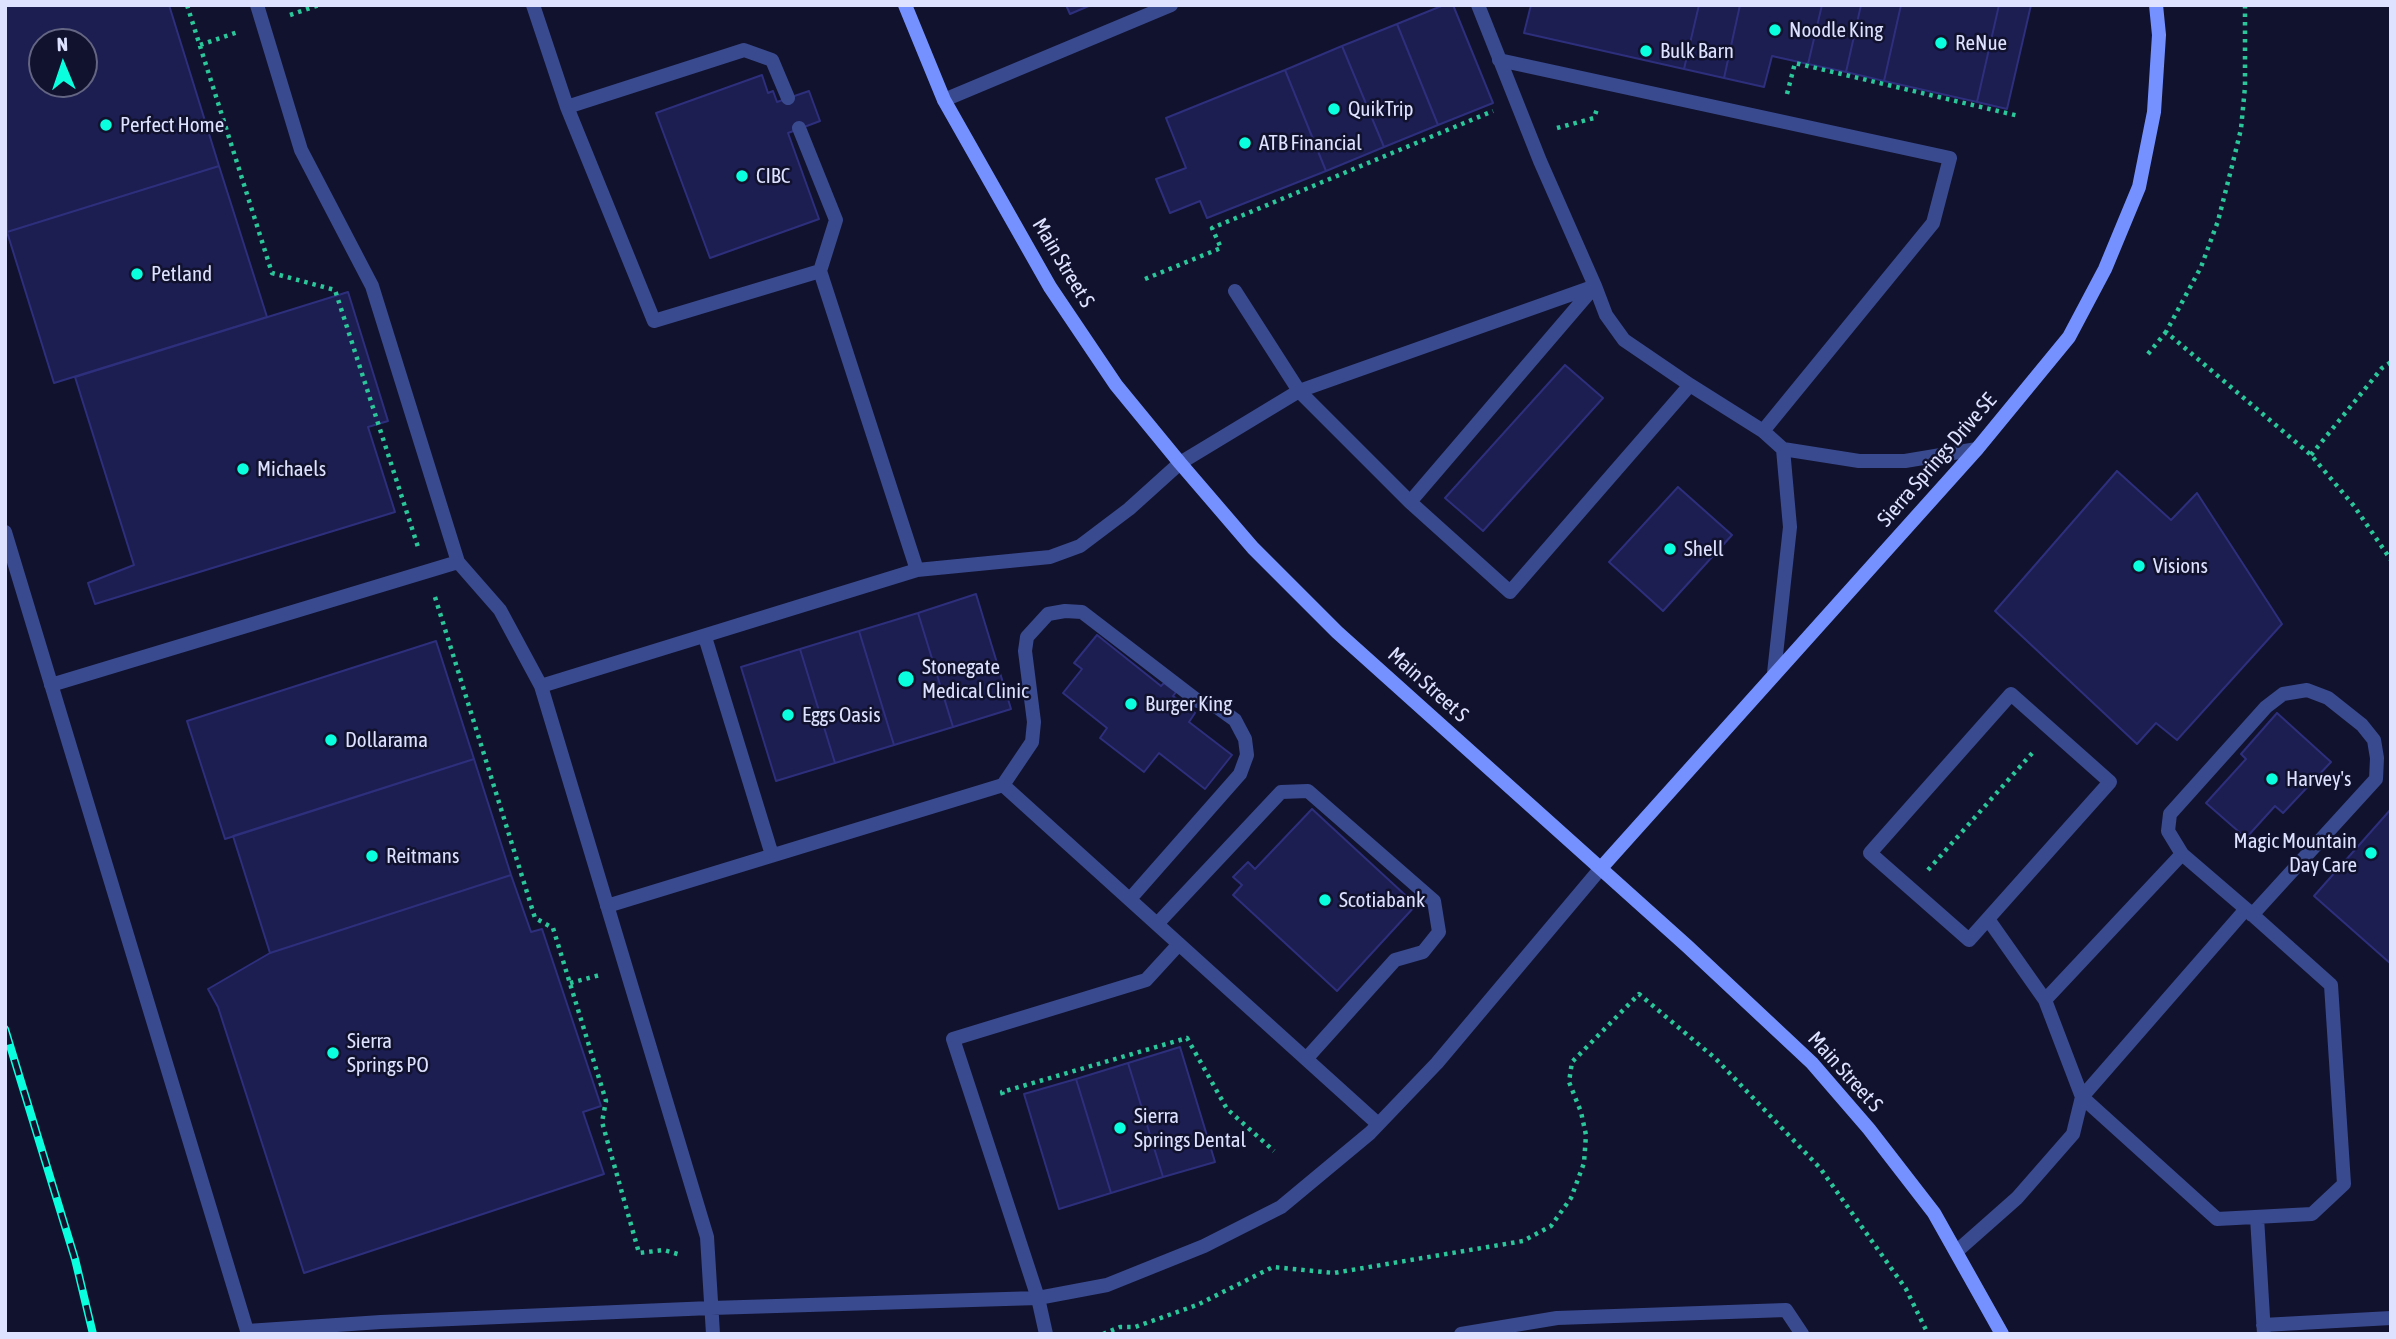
<!DOCTYPE html>
<style>
body{margin:0}
#map{position:relative;width:2396px;height:1339px;overflow:hidden;background:#11122e;font-family:"Asap Condensed",sans-serif}
canvas{display:block}
.frame{position:absolute;inset:0;border:7px solid #dee2ff;pointer-events:none}
.north{position:absolute;left:28px;top:28px;width:70px;height:70px;box-sizing:border-box;background:#11122e;border:2px solid #636582;border-radius:50%;rotate:358deg;font-size:19px;font-weight:700;line-height:28px;text-align:center;color:#dee2ff}
.north::after{content:'';display:block;margin:auto;width:24px;height:32px;background:#0affdf;clip-path:polygon(50% 0,100% 100%,50% 72%,0 100%)}
</style>
<div id="map">
<canvas width="2396" height="1339"></canvas>
<div class="frame"></div>
<div class="north">N</div>
</div>
<script>
const context = document.querySelector('canvas').getContext('2d');
context.lineJoin = 'round';
function fillPath(path, color) { context.fillStyle = color; context.fill(path, 'evenodd'); }
const toPath = rows => new Path2D(rows.map(r => 'M' + r).join(''));
function strokePath(path, color, width, dash) { context.strokeStyle = color; context.lineWidth = width; context.lineCap = dash ? 'butt' : 'round'; context.setLineDash(dash || []); context.stroke(path); }
function write(font, color, halo, rows, align = 'center') {
  context.font = font + ' "Asap Condensed",sans-serif'; context.lineWidth = 5; context.setLineDash([]); context.textBaseline = 'middle'; context.strokeStyle = halo; context.fillStyle = color; for (const [text, x, y, turn = 0] of rows) {
    context.save(); context.translate(x, y); context.rotate((+turn || 0) * Math.PI / 180); context.textAlign = isNaN(turn) ? turn : align; if (halo) context.strokeText(text, 0, 0); context.fillText(text, 0, 0); context.restore();
  }
}
const building = toPath([
 [5,5,169,5,219,166,7,232,5,5],
 [42,42,84,42,84,84,42,84,42,42],
 [1066,5,1091,5,1070,14,1066,5],
 [1444,5,1453,5,1493,103,1438,125,1397,24,1444,5],
 [1531,5,1699,5,1684,69,1524,33,1531,5],
 [1699,5,1740,5,1724,78,1684,69,1699,5],
 [1740,5,1822,5,1808,64,1772,56,1764,87,1724,78,1740,5],
 [1822,5,1861,5,1846,72,1808,64,1822,5],
 [1861,5,1901,5,1884,81,1846,72,1861,5],
 [1901,5,1999,5,1977,102,1884,81,1901,5],
 [1999,5,2031,5,2007,109,1977,102,1999,5],
 [1397,24,1438,125,1384,147,1342,46,1397,24],
 [1342,46,1384,147,1326,171,1285,70,1342,46],
 [1285,70,1326,171,1207,218,1200,201,1170,213,1156,179,1186,168,1166,118,1285,70],
 [762,75,768,93,773,91,777,102,809,91,820,121,788,133,819,219,710,258,656,113,762,75],
 [219,166,267,317,54,383,7,232,219,166],
 [348,292,388,421,368,427,395,512,95,604,88,583,134,565,75,377,348,292],
 [1565,365,1603,398,1483,531,1445,498,1565,365],
 [2117,471,2171,520,2197,493,2282,624,2177,740,2156,723,2137,744,1995,611,2117,471],
 [1678,487,1732,535,1663,611,1609,562,1678,487],
 [976,594,1011,709,953,727,918,613,976,594],
 [918,613,953,727,894,745,859,631,918,613],
 [859,631,894,745,835,763,800,649,859,631],
 [1097,635,1161,686,1164,683,1176,692,1173,696,1195,713,1189,722,1232,755,1205,789,1159,753,1144,772,1100,738,1107,728,1063,693,1082,669,1074,663,1097,635],
 [436,641,474,759,225,839,187,721,436,641],
 [800,649,835,763,776,781,741,667,800,649],
 [2277,713,2331,762,2283,813,2275,806,2246,838,2206,803,2246,759,2241,754,2277,713],
 [474,759,511,875,270,953,233,836,474,759],
 [1312,809,1416,905,1337,991,1233,895,1242,885,1233,877,1248,862,1255,869,1312,809],
 [2391,809,2391,964,2314,896,2391,809],
 [511,875,531,932,542,929,601,1106,583,1112,604,1174,304,1273,218,1007,208,989,270,953,511,875],
 [1180,1047,1215,1162,1163,1177,1128,1063,1180,1047],
 [1128,1063,1163,1177,1111,1193,1076,1079,1128,1063],
 [1076,1079,1111,1193,1059,1209,1024,1094,1076,1079]
]);
fillPath(building, '#1c1d50');
strokePath(building, '#2d2f7d', 2);
strokePath(toPath([
 [187,5,272,273,335,290,418,547],
 [2245,5,2245,87,2241,129,2232,166,2218,221,2201,267,2166,332,2311,455,2354,506,2391,560],
 [290,15,319,5],
 [200,45,238,32],
 [1787,94,1795,63,2019,116],
 [1557,128,1594,118,1597,109],
 [1145,279,1221,248,1212,228,1493,111],
 [2148,354,2166,332],
 [2311,455,2382,368,2391,362],
 [435,597,535,918,553,928,606,1101,602,1122,639,1253,664,1250,681,1255],
 [1928,870,2034,751],
 [570,983,600,975],
 [1003,1095,1002,1092,1187,1038,1227,1109,1274,1151],
 [1103,1334,1120,1327,1135,1327,1197,1305,1273,1267,1334,1273,1523,1241,1551,1226,1571,1198,1584,1163,1586,1135,1581,1112,1569,1082,1572,1062,1639,994,1716,1059,1820,1168,1906,1289,1928,1334]
]), '#2bc699', 4.5, [3.5, 5]);
strokePath(toPath([
 [257,5,301,150,372,286,458,562,500,610,541,686],
 [533,5,567,107,654,321,820,271,917,570],
 [1499,60,1950,158,1933,223,1763,431],
 [944,100,1171,5],
 [567,107,744,50,772,60,788,98],
 [799,128,836,220,820,271],
 [1235,291,1299,391,1410,502,1510,592,1690,385],
 [1410,502,1595,286,1540,161,1478,5],
 [5,532,248,1334],
 [705,637,772,855],
 [1774,673,1790,527,1783,449],
 [51,685,458,562],
 [2011,694,2110,782,1969,940,1870,853,2011,694],
 [1003,785,1378,1124],
 [2182,854,2168,831,2170,814,2266,707,2283,694,2307,690,2328,698,2362,725,2374,740,2377,758,2376,779,2252,915],
 [607,906,1003,785,1032,742,1034,722,1025,651,1027,637,1048,614,1065,611,1082,612,1198,701,1217,707,1235,720,1245,739,1247,755,1240,774,1130,899],
 [1157,924,1281,792,1308,791,1434,901,1439,932,1423,952,1395,960,1306,1059],
 [2045,1000,2182,854,2246,909,2082,1097,2217,1219,2312,1214,2344,1184,2331,985,2246,909],
 [2257,1217,2264,1334],
 [1957,1251,2017,1198,2073,1134,2082,1097,2045,1000,1988,919],
 [2263,1325,2391,1318],
 [247,1331,381,1322,711,1308,1038,1298,1107,1285,1204,1246,1281,1207,1370,1133,1437,1063,1601,868],
 [713,1334,707,1237,541,686,917,570,1050,557,1080,546,1129,509,1180,463,1299,391,1595,286,1606,315,1624,340,1690,385,1763,431,1783,449,1859,461,1905,461,1977,449],
 [1046,1334,1038,1298,953,1039,1146,980,1179,944],
 [1461,1334,1557,1318,1786,1310,1802,1334]
]), '#3a4a8f', 14);
strokePath(toPath([
 [905,5,944,100,1050,287,1116,385,1180,463,1253,548,1337,632,1687,946,1812,1063,1869,1129,1934,1213,2002,1334],
 [1601,868,1977,449,2069,337,2105,269,2139,187,2154,112,2159,35,2156,5]
]), '#7591ff', 14);
const rail = toPath([
 [5,1029,75,1259,93,1334]
]);
strokePath(rail, '#0affdf', 8);
strokePath(rail, '#11122e', 5, [16]);
for (const [x, y, r, color] of [
 [1775,30,7,"#0affdf"],
 [1941,43,7,"#0affdf"],
 [1646,51,7,"#0affdf"],
 [1334,109,7,"#0affdf"],
 [106,125,7,"#0affdf"],
 [1245,143,7,"#0affdf"],
 [742,176,7,"#0affdf"],
 [137,274,7,"#0affdf"],
 [243,469,7,"#0affdf"],
 [1670,549,7,"#0affdf"],
 [2139,566,7,"#0affdf"],
 [906,679,9,"#0affdf"],
 [1131,704,7,"#0affdf"],
 [788,715,7,"#0affdf"],
 [331,740,7,"#0affdf"],
 [2272,779,7,"#0affdf"],
 [2371,853,7,"#0affdf"],
 [372,856,7,"#0affdf"],
 [1325,900,7,"#0affdf"],
 [333,1053,7,"#0affdf"],
 [1120,1128,7,"#0affdf"]
]) { const dot = new Path2D(); dot.arc(x, y, r, 0, 2 * Math.PI); context.fillStyle = color; context.fill(dot); strokePath(dot, '#11122e', 2.5); }
write('21px', '#dee2ff', '#11122e', [
 ["Noodle King",1789,30],
 ["ReNue",1955,43],
 ["Bulk Barn",1660,51],
 ["QuikTrip",1348,109],
 ["Perfect Home",120,125],
 ["ATB Financial",1259,143],
 ["CIBC",756,176],
 ["Petland",151,274],
 ["Michaels",257,469],
 ["Shell",1684,549],
 ["Visions",2153,566],
 ["Stonegate",922,667],
 ["Medical Clinic",922,691],
 ["Burger King",1145,704],
 ["Eggs Oasis",802,715],
 ["Dollarama",345,740],
 ["Harvey's",2286,779],
 ["Magic Mountain",2357,841,"right"],
 ["Day Care",2357,865,"right"],
 ["Reitmans",386,856],
 ["Scotiabank",1339,900],
 ["Sierra",347,1041],
 ["Springs PO",347,1065],
 ["Sierra",1134,1116],
 ["Springs Dental",1134,1140]
], 'left');
write('21px', '#dee2ff', '#11122e', [
 ["Main Street S",1063,263,59],
 ["Sierra Springs Drive SE",1937,460,-49],
 ["Main Street S",1428,685,42],
 ["Main Street S",1845,1072,48]
]);
</script>
